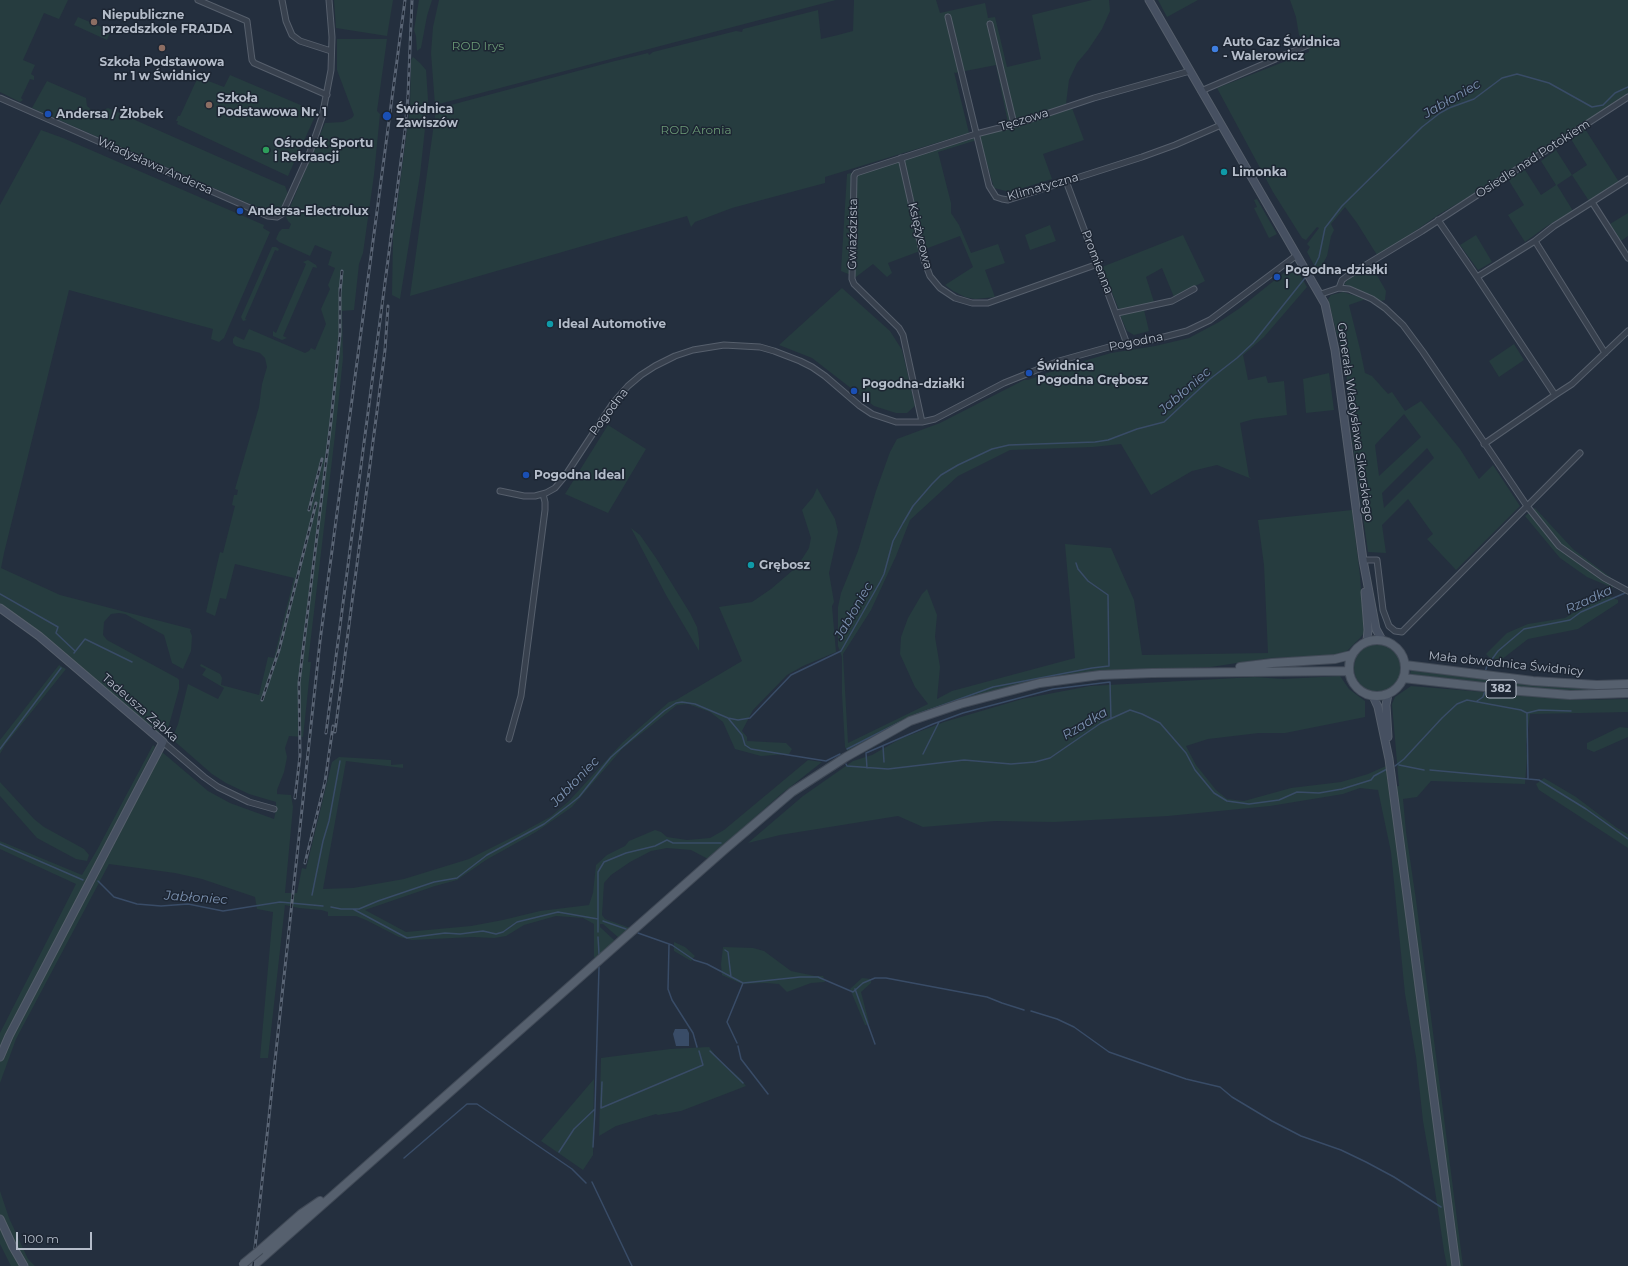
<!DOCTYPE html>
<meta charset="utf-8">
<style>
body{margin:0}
#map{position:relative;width:1628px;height:1266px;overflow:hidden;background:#242f3e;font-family:Montserrat,sans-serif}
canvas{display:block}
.scale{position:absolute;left:16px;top:1232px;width:76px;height:18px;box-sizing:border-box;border:2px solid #b4bcc9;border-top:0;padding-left:5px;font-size:12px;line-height:14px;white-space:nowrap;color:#b4bcc9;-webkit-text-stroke:3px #1d2633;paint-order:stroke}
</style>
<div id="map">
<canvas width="1628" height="1266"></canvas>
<div class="scale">100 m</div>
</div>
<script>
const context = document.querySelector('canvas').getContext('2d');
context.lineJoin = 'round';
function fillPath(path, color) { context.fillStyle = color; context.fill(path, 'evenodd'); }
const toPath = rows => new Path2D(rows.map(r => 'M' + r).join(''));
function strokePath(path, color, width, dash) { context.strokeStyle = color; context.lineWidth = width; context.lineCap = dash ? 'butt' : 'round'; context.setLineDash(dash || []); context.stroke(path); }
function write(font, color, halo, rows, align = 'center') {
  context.font = font + ' Montserrat,sans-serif'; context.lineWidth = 3; context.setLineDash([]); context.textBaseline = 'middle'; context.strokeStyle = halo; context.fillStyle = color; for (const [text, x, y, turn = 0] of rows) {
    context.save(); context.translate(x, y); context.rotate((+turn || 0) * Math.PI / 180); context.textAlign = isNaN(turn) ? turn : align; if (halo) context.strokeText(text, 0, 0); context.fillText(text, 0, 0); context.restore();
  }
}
fillPath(toPath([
 [0,0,68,0,59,19,44,13,23,60,35,65,31,74,34,76,34,80,30,79,21,98,23,100,20,102,0,92],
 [334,0,393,0,387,36,336,28],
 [419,0,432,0,427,16,421,48,417,51,416,36,414,30],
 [439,0,836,0,435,105,431,53,433,27],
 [854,0,936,0,940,13,985,3,988,18,995,17,1007,67,1041,59,1032,15,1092,0,1109,0,1110,11,1102,29,1088,50,1077,63,1069,80,1066,104,1063,106,1008,123,996,65,955,73,954,72,969,133,825,177,825,183,732,208,695,222,691,227,687,216,410,296,436,109,611,62,648,53,649,55,653,52,736,31,742,32,743,29,818,10,821,39,838,35,853,31],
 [1158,0,1198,0,1167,17],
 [1290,0,1628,0,1628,95,1489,185,1438,215,1371,262,1377,255,1357,223,1345,207,1331,224,1334,230,1331,236,1327,256,1319,271,1315,267,1307,252,1310,247,1307,244,1319,228,1317,227,1306,240,1302,238,1273,192,1217,88,1309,52,1306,38,1302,39,1299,35,1296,17],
 [78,17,111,31,107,40,74,25],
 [337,39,387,39,377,111,380,114,374,175,363,253,359,264,354,310,342,311,343,358,335,435,308,662,311,662,303,737,289,736,285,748,287,757,284,772,277,790,277,794,291,795,293,807,285,893,297,893,302,868,306,869,332,762,339,757,391,760,391,765,403,764,403,768,346,761,323,889,353,888,404,879,469,859,519,834,550,817,569,801,623,742,669,702,676,700,742,661,719,607,752,602,771,589,792,571,802,559,809,548,811,538,802,510,813,497,817,488,835,519,838,532,829,573,834,602,832,606,836,652,803,666,787,675,753,710,742,731,747,737,747,741,786,743,792,749,789,754,761,756,735,749,723,722,710,712,688,704,677,705,622,749,572,807,536,832,486,860,457,880,435,886,365,910,406,932,471,926,503,920,540,911,589,905,593,893,596,865,607,855,625,846,629,841,655,830,661,832,667,837,687,840,710,838,724,830,808,760,822,762,780,795,708,859,691,850,667,848,651,851,630,862,611,875,604,883,602,915,605,919,630,928,619,938,603,924,600,924,600,927,614,940,614,943,596,959,594,957,594,924,583,918,556,916,524,925,506,936,494,938,473,937,412,940,399,937,366,920,356,916,328,916,328,912,321,910,299,908,285,905,268,1058,260,1058,273,912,257,909,255,897,202,879,175,873,109,864,16,1039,0,1083,0,1033,76,884,0,849,0,841,82,875,97,850,153,745,155,747,83,888,90,891,162,752,208,791,230,803,274,819,276,810,276,802,249,794,226,783,212,774,172,739,178,724,188,684,218,699,224,688,202,675,206,669,200,666,201,664,220,674,222,678,221,685,259,695,268,657,274,658,294,578,235,564,226,599,220,598,215,616,206,612,220,552,223,553,235,506,232,505,234,495,237,495,238,490,235,489,259,407,262,384,267,367,265,358,260,353,236,346,233,343,233,339,235,336,244,340,249,329,305,353,309,351,311,348,315,350,326,324,321,309,330,289,328,285,335,268,328,265,332,252,315,245,310,256,279,242,276,239,279,232,282,229,289,229,291,224,288,221,286,217,325,123,343,122,352,118,354,115,337,70],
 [413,57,420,63,426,70,428,100,420,175,400,299,392,295,393,237,410,107,411,60],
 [230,75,317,112,288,176,177,124,178,121,176,121,178,116,180,116,198,77,224,87],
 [47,81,86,98,87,106,93,111,99,112,108,108,282,185,285,186,288,194,281,210,276,214,270,214,266,211,32,108],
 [1072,108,1084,140,1043,154,1052,179,1010,192,994,188,980,139,938,152,951,203,951,213,959,225,971,253,998,244,1005,263,985,270,995,297,975,299,965,297,953,291,945,285,973,267,960,236,888,263,892,273,887,277,873,264,856,277,841,271,847,174,952,145],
 [1585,129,1619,182,1589,201,1572,175,1557,185,1573,211,1547,226,1525,242,1508,215,1524,205,1508,179,1525,170,1541,195,1556,185,1541,161,1556,150,1572,175,1587,165,1571,139],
 [41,130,63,138,264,225,263,228,270,232,224,338,219,342,211,339,213,329,69,290,4,553,1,568,60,595,191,629,190,631,192,636,191,651,183,669,172,663,164,635,125,614,119,613,111,614,104,622,103,635,107,640,177,678,179,680,179,689,169,725,167,729,159,732,154,730,43,635,0,604,0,205],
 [1257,199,1277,234,1269,238,1254,208,1257,207,1254,200],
 [1628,213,1628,236,1621,241,1610,224],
 [1050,225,1056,241,1030,250,1025,235],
 [1183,235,1205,281,1174,297,1162,268,1146,277,1154,302,1119,310,1102,267],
 [1476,235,1492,262,1478,270,1460,245],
 [272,247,276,247,279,249,278,251,275,250,245,319,247,320,243,321,241,317],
 [308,260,316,265,317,268,313,267,283,336,287,338,282,340,273,336,273,331,276,333,306,264,303,262],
 [1371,265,1386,291,1385,300,1381,301,1344,284,1350,277],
 [1291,267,1297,269,1307,287,1264,337,1243,355,1248,380,1266,376,1268,383,1284,381,1287,415,1254,419,1240,423,1249,477,1252,479,1217,465,1192,471,1151,495,1121,444,1093,447,1010,450,958,476,910,520,896,556,871,610,843,654,848,743,928,704,915,687,900,654,901,637,908,618,922,594,927,589,937,615,935,637,940,667,937,699,952,691,1075,658,1065,544,1111,548,1134,600,1142,655,1268,653,1264,565,1258,520,1352,510,1360,576,1364,633,1360,638,1345,653,1340,655,1269,658,1211,667,1100,672,977,696,848,752,845,747,842,694,842,657,838,646,838,607,841,593,858,551,876,491,890,452,897,439,940,423,1024,380,1028,380,1064,367,1111,353,1155,346,1189,338,1219,322,1240,308],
 [842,288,890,331,902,350,915,406,907,413,896,413,874,406,812,358,779,345],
 [1343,292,1366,299,1349,305,1360,349,1365,373,1372,376,1388,394,1392,392,1405,411,1421,401,1460,449,1479,479,1493,465,1520,506,1456,570,1427,539,1433,534,1408,499,1382,525,1386,553,1368,552,1352,439,1346,369,1328,299,1331,295],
 [1404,414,1421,437,1379,476,1375,445],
 [1427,448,1434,458,1384,508,1382,493],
 [1144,310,1149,331,1134,335,1127,331,1120,315],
 [1514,344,1524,360,1499,377,1489,361],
 [1329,373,1334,410,1306,413,1303,379],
 [608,425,646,449,608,513,565,494],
 [1535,508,1573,549,1614,580,1613,588,1587,577,1560,558,1525,516],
 [631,528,640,535,656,558,690,613,697,627,699,639,699,651,666,595],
 [1609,596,1618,600,1618,603,1578,629,1528,639,1501,660,1490,658,1486,654,1507,633,1528,624,1565,618,1585,605],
 '1354 668a24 24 0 1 1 48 0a24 24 0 1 1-48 0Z',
 [59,665,66,669,5,745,0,754,0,740],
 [1411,670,1521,684,1579,688,1628,687,1628,690,1580,692,1545,690,1410,676],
 [1340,676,1349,689,1365,701,1365,717,1285,733,1259,733,1208,739,1186,746,1196,765,1216,790,1227,799,1244,801,1291,788,1341,782,1368,774,1386,766,1389,787,1399,786,1392,704,1395,697,1411,686,1581,700,1628,699,1628,712,1530,714,1526,745,1527,757,1525,784,1431,781,1417,797,1403,799,1406,832,1416,900,1463,1266,1447,1266,1444,1251,1435,1190,1423,1121,1416,1057,1405,994,1391,852,1378,790,1360,788,1343,794,1270,806,1168,816,1054,822,995,821,923,827,898,816,780,835,748,843,803,796,853,761,872,755,900,739,944,722,1022,699,1090,686,1255,677,1283,679],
 [1620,727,1628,728,1628,737,1594,752,1587,749,1587,743],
 [1544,778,1576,797,1617,828,1628,834,1628,848,1539,790,1536,784],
 [0,782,34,819,44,827,84,849,89,855,87,861,76,859,37,838,0,796],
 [674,942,685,947,695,956,691,961,674,951],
 [723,947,753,948,764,951,791,971,815,976,823,976,825,982,811,983,787,992,779,984,765,983,742,984,722,975,721,964],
 [862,978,871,979,871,983,861,992,869,1023,867,1025,865,1025,850,989],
 [709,1047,719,1060,741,1079,746,1086,681,1111,658,1115,656,1114,616,1126,599,1136,601,1058,670,1049],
 [594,1079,593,1155,583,1170,541,1141],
 [0,1191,9,1218,28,1259,35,1266,11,1266,0,1244]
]), '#263c3f');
fillPath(toPath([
 [675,1029,687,1029,689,1033,689,1046,676,1046,673,1034]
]), '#394c67');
strokePath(toPath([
 [1315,265,1319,257,1325,228,1342,206,1422,127,1440,113,1449,108,1474,99,1502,78,1517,74,1549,83,1592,107,1603,105,1615,93,1628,87],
 [0,594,58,627,56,633,75,651],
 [74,653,85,639,132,662],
 [1485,672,1487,666,1498,651,1524,629,1570,620,1581,612,1625,593],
 [1477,701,1483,697,1485,691],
 [1527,713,1528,779],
 [915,715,993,687,1092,668,1109,666,1108,595,1088,581,1078,569,1076,563],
 [728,718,742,735,745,745,751,749,826,761,840,754],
 [883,746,884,762],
 [0,749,61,668],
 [847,749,900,722],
 [923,754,939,722],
 [846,764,847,766,888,769,964,760,1011,764,1035,762,1050,758,1101,723,1130,710,1142,714,1160,723,1186,753,1195,770,1214,793,1227,801,1249,804,1279,800,1297,792,1319,793,1342,789,1371,780,1374,776,1387,769],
 [1399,765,1424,770],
 [1395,766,1404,759,1442,718,1457,704,1467,700,1521,710,1527,713,1539,710,1571,711],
 [867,768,866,753,933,724,963,713,1053,689,1110,682,1111,719],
 [1430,770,1539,780,1586,809,1628,839],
 [0,844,83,880],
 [98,881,114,897,137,904,161,906,188,904,223,911,280,902,323,906],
 [312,895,323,841,329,821,340,761],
 [331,907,341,909,359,909,378,901,434,882,457,878,487,855,544,824,569,805,579,797,611,757,664,711,676,703,682,702,695,704,728,718,738,720,750,718,791,675,841,651,880,582,884,574,893,541,903,523,913,506,932,484,941,475,958,465,992,449,1009,445,1095,442,1108,440,1137,429,1164,422,1210,379,1237,358,1253,343,1305,278],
 [353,909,407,938,445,933,460,934,483,931,496,934,503,932,517,922,558,912,598,919],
 [603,921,626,929],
 [598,932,598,872,604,862,626,853,655,846,667,840,673,843,721,843],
 [638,933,672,945,694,960,707,964,743,983],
 [598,937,599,954],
 [669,945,668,989,672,1000,693,1033,697,1047],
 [725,950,728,952,731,977],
 [855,989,875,1044],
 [1031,1011,1057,1019,1074,1027,1109,1052,1186,1079,1220,1087,1232,1097,1272,1121,1301,1136,1341,1150,1366,1162,1394,1177,1441,1207],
 [737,1043,727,1022,743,983,753,982,800,977,818,977,853,992,863,983,875,978,886,978,987,997,1002,1003,1024,1010],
 [738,1046,741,1059,768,1094],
 [710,1051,743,1083],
 [602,1082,601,1108,703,1065,699,1051],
 [593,1147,595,1109],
 [559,1152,574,1129,595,1109,599,967],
 [404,1158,467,1104,477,1104,572,1169,586,1183],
 [592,1182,632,1266]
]), '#394c67', 1.5);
const street = toPath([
 [198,0,247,21,252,60,254,63,327,95],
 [282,0,286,21,292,35,300,41,331,51],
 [948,17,989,186,996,197,1002,199,1008,200,1142,157,1175,145,1221,125],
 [990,24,1014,124],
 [1201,91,1308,45],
 [0,98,268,216,277,217,282,214,310,152,322,117,331,70,332,37,329,0],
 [901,158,924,260,930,276,940,288,955,298,972,303,988,303,1098,264],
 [1066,181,1127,344],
 [1592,202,1628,179],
 [1438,220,1477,277,1555,395,1572,384,1628,331],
 [1535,241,1605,353],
 [1477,277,1535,241,1554,226,1592,202,1628,258],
 [1339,288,1342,280,1346,277,1422,231,1628,97],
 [1321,294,1339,288,1349,289,1372,299,1385,308,1403,325,1423,352,1527,506,1559,546,1604,578,1628,591],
 [1117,313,1172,301,1194,289],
 [922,422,903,335,899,328,854,284,852,279,854,176,856,173,976,134,1019,123,1094,98,1190,71],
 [1484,444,1555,395],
 [500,491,524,496,535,496,546,493,555,488,565,476,613,403,628,386,641,375,655,366,675,356,693,350,724,345,760,347,774,351,800,361,812,367,825,376,860,406,872,414,896,422,922,422,935,419,1004,383,1059,361,1109,347,1156,339,1187,331,1210,320,1297,255],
 [1363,560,1377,560,1383,610,1389,626,1395,631,1402,632,1580,453],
 [509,739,521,696,545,510,545,502,543,494],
 [163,742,204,777,218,787,249,802,274,809]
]);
const secondary = toPath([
 [1149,0,1325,304,1335,350,1363,560,1376,629,1382,640],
 [1365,592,1368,630,1367,641],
 [0,608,39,636,163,742,9,1036,0,1057],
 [1388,694,1386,705,1388,737],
 [1373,696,1378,707,1389,759,1456,1266],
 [0,1219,13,1247,24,1266]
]);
const primary = toPath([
 '1349 668a28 28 0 1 1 56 0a28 28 0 1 1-56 0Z',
 [1405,665,1533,681,1597,685,1628,684],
 [1240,667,1272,663,1335,659,1351,655],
 [1403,678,1520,691,1570,695,1628,693],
 [260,1250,301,1214,320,1201],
 [253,1266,724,850,792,792,846,757,910,721,960,704,1040,683,1100,675,1152,673,1349,671]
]);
strokePath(street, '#565f6c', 7);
strokePath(secondary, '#565f6c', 9);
strokePath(primary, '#414a57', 10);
strokePath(street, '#38414e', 5);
strokePath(secondary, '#465061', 7);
strokePath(primary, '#56606e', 8);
const rail = toPath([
 [340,293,342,271],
 [309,510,322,459],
 [262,700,279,650,316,503],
 [335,732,385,350,388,306],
 [326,733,405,130,408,96,412,0],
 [295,798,300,756,299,683,331,421,340,334,340,288],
 [305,863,325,782,333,726],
 [253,1266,320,641,405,0]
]);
strokePath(rail, '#5a6575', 3);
strokePath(rail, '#1d2633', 1.5, [4.5]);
const primaryBridge = toPath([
 [243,1264,260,1250]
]);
strokePath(primaryBridge, '#414a57', 10, []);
strokePath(primaryBridge, '#56606e', 8);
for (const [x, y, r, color] of [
 [94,22,4,"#8d6e63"],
 [162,48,4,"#8d6e63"],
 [1215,49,4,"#3f7fe0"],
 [209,105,4,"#8d6e63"],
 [48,114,4,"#1a4fb4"],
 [387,116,5,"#1a4fb4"],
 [266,150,4,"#2e9e5b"],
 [1224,172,4,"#0f9aa8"],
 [240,211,4,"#1a4fb4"],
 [1277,277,4,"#1a4fb4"],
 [550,324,4,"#0f9aa8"],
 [1029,373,4,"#1a4fb4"],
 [854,391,4,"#1a4fb4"],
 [526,475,4,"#1a4fb4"],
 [751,565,4,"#0f9aa8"]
]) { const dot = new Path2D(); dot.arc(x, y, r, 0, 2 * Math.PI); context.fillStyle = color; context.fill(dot); strokePath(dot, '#1d2633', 1.5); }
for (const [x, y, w] of [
 [1501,689,30]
]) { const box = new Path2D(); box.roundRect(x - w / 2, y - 9, w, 18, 3); context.fillStyle = '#1d2633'; context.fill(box); strokePath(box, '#b4bcc9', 1); }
write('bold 11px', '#b4bcc9', null, [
 ["382",1501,689]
]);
write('bold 12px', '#b4bcc9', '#1d2633', [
 ["Niepubliczne",102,15],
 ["przedszkole FRAJDA",102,29],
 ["Auto Gaz Świdnica",1223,42],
 ["- Walerowicz",1223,56],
 ["Szkoła Podstawowa",162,62,"center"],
 ["nr 1 w Świdnicy",162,76,"center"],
 ["Szkoła",217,98],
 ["Podstawowa Nr. 1",217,112],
 ["Świdnica",396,109],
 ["Zawiszów",396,123],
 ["Andersa / Żłobek",56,114],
 ["Ośrodek Sportu",274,143],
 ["i Rekraacji",274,157],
 ["Limonka",1232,172],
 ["Andersa-Electrolux",248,211],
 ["Pogodna-działki",1285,270],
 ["I",1285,284],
 ["Ideal Automotive",558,324],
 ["Świdnica",1037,366],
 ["Pogodna Grębosz",1037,380],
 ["Pogodna-działki",862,384],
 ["II",862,398],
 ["Pogodna Ideal",534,475],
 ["Grębosz",759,565]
], 'left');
write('12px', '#6b9a76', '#1d2633', [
 ["ROD Irys",478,46],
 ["ROD Aronia",696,130]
]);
write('12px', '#b4bcc9', '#1d2633', [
 ["Tęczowa",1024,120,-17],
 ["Osiedle nad Potokiem",1533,159,-33],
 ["Władysława Andersa",155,166,24],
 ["Klimatyczna",1043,187,-16],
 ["Gwiaździsta",853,234,-89],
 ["Księżycowa",920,236,76],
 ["Promienna",1097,262,69],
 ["Pogodna",1136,342,-11],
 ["Pogodna",609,412,-53],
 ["Generała Władysława Sikorskiego",1355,422,82],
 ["Mała obwodnica Świdnicy",1506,664,6],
 ["Tadeusza Ząbka",140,708,41]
]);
write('italic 13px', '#7c92b1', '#1d2633', [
 ["Jabłoniec",1452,99,-30],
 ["Jabłoniec",1185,391,-41],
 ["Rzadka",1589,600,-25],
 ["Jabłoniec",854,611,-60],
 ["Rzadka",1085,724,-31],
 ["Jabłoniec",575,782,-46],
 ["Jabłoniec",196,898,4]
]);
</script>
